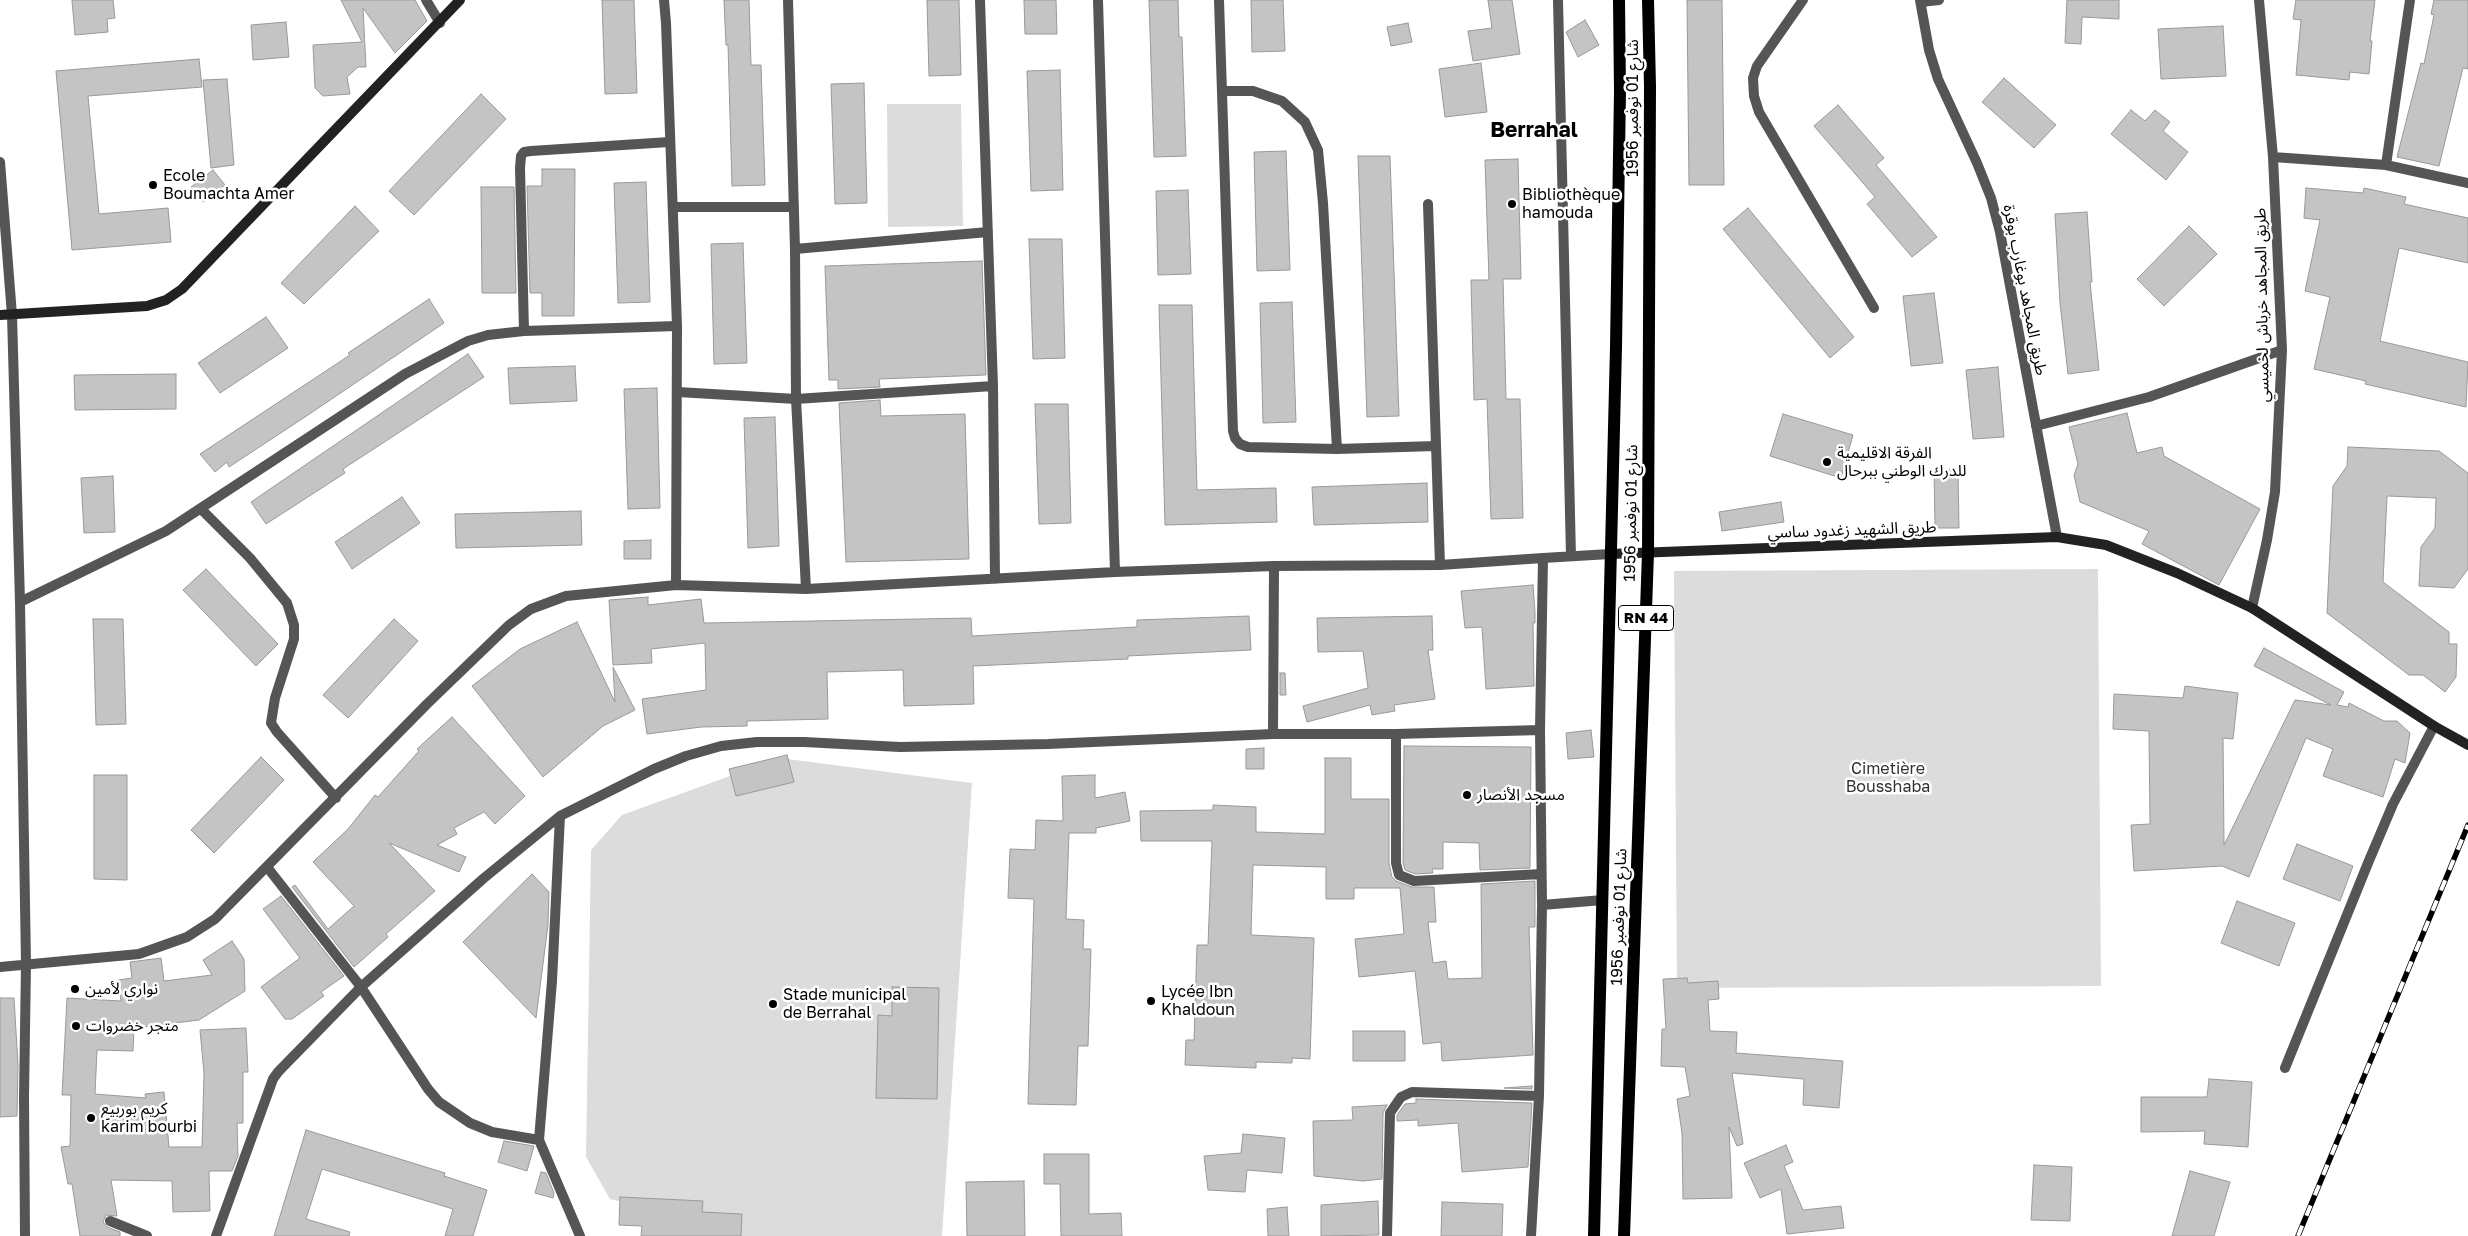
<!DOCTYPE html>
<meta charset="utf-8">
<style>
body{margin:0}
canvas{display:block;background:#fff}
</style>
<canvas width="2468" height="1236"></canvas>
<script>
const context = document.querySelector('canvas').getContext('2d');
context.lineJoin = 'round';
function fillPath(path, color) { context.fillStyle = color; context.fill(path, 'evenodd'); }
const toPath = rows => new Path2D(rows.map(r => 'M' + r).join(''));
function strokePath(path, color, width, dash) { context.strokeStyle = color; context.lineWidth = width; context.lineCap = dash ? 'butt' : 'round'; context.setLineDash(dash || []); context.stroke(path); }
function write(font, color, halo, rows, align = 'center') {
  context.font = font + ' "Golos Text","Noto Sans Arabic",sans-serif'; context.lineWidth = 5; context.setLineDash([]); context.textBaseline = 'middle'; context.strokeStyle = halo; context.fillStyle = color; for (const [text, x, y, turn = 0] of rows) {
    context.save(); context.translate(x, y); context.rotate((+turn || 0) * Math.PI / 180); context.textAlign = isNaN(turn) ? turn : align; if (halo) context.strokeText(text, 0, 0); context.fillText(text, 0, 0); context.restore();
  }
}
fillPath(toPath([
 [961,104,963,226,888,227,887,104],
 [2098,569,2101,986,1677,988,1674,571],
 [780,758,972,783,942,1236,738,1236,738,1232,610,1199,586,1157,591,850,622,815]
]), '#dcdcdc');
const building = toPath([
 [72,0,113,0,115,18,107,19,108,32,75,35,72,0],
 [341,0,415,0,427,21,395,53,363,8,366,67,358,67,347,77,350,94,323,96,315,88,313,45,362,42,341,0],
 [602,0,634,0,637,93,605,94,602,0],
 [724,0,749,0,751,65,761,65,765,185,732,186,728,45,726,45,724,0],
 [927,0,959,0,961,75,929,76,927,0],
 [1024,0,1056,0,1057,34,1025,34,1024,0],
 [1149,0,1178,0,1179,37,1182,37,1186,156,1154,157,1149,0],
 [1251,0,1283,0,1285,51,1252,52,1251,0],
 [1488,0,1512,0,1520,54,1473,61,1468,31,1492,28,1488,0],
 [1687,0,1722,0,1724,185,1689,185,1687,0],
 [2067,0,2119,0,2119,19,2082,17,2081,44,2065,43,2067,0],
 [2296,0,2375,0,2370,41,2372,41,2369,74,2350,72,2349,80,2296,75,2301,20,2293,19,2296,0],
 [2434,0,2468,0,2468,69,2463,68,2439,166,2397,157,2421,63,2424,64,2434,15,2431,14,2434,0],
 [1585,20,1599,45,1578,57,1566,32,1585,20],
 [286,22,289,57,253,60,251,25,286,22],
 [1408,23,1412,42,1391,46,1387,27,1408,23],
 [2223,26,2226,76,2161,79,2158,29,2223,26],
 [199,59,202,87,88,96,99,214,168,208,171,242,72,250,56,71,199,59],
 [1481,63,1487,112,1445,117,1439,69,1481,63],
 [1060,70,1063,190,1031,191,1027,71,1060,70],
 [2004,78,2056,125,2034,148,1982,102,2004,78],
 [227,79,234,165,211,168,203,80,227,79],
 [864,83,867,203,835,204,831,84,864,83],
 [481,94,506,119,414,215,389,191,481,94],
 [1838,105,1884,158,1876,165,1937,237,1912,257,1867,204,1875,197,1814,126,1838,105],
 [2131,110,2145,121,2155,110,2170,122,2163,131,2188,152,2166,180,2111,134,2131,110],
 [1286,151,1290,270,1257,271,1254,152,1286,151],
 [1358,156,1390,156,1399,416,1367,417,1358,156],
 [1518,159,1521,279,1503,279,1506,399,1520,399,1523,518,1491,519,1487,399,1474,400,1471,280,1489,280,1485,160,1518,159],
 [542,169,575,169,574,316,542,316,542,293,530,293,527,186,542,186,542,169],
 [213,170,225,185,203,202,191,187,213,170],
 [646,182,650,302,618,303,614,183,646,182],
 [481,187,514,187,516,293,482,293,481,187],
 [2306,188,2363,193,2364,188,2406,197,2404,204,2468,218,2468,263,2399,248,2380,341,2468,362,2466,407,2365,384,2366,381,2314,369,2330,297,2305,291,2320,220,2304,218,2306,188],
 [1188,190,1191,274,1158,275,1156,191,1188,190],
 [355,206,379,231,304,304,281,283,355,206],
 [1748,208,1854,337,1830,358,1723,229,1748,208],
 [2087,212,2092,282,2090,282,2099,370,2068,374,2060,303,2055,214,2087,212],
 [2189,226,2217,254,2164,306,2137,279,2189,226],
 [1029,239,1062,239,1065,358,1033,359,1029,239],
 [743,243,747,363,714,364,711,244,743,243],
 [982,261,986,375,879,379,880,387,838,389,838,380,829,380,825,266,982,261],
 [1934,293,1943,363,1911,366,1903,296,1934,293],
 [429,299,444,323,308,415,229,467,227,462,215,472,200,454,350,355,348,353,429,299],
 [1292,302,1296,422,1263,423,1260,303,1292,302],
 [1159,305,1192,305,1197,490,1276,488,1277,522,1165,525,1159,305],
 [266,317,288,348,220,393,198,363,266,317],
 [468,354,484,377,343,469,345,473,266,524,251,502,468,354],
 [575,366,577,401,510,404,508,368,575,366],
 [1998,367,2004,437,1973,439,1966,370,1998,367],
 [176,374,176,409,75,410,74,375,176,374],
 [657,388,660,508,628,509,624,389,657,388],
 [880,400,881,416,965,414,969,559,846,562,839,403,880,400],
 [1035,404,1068,404,1071,523,1039,524,1035,404],
 [2127,413,2137,453,2162,447,2164,456,2260,509,2219,585,2142,544,2149,531,2080,502,2074,475,2078,464,2069,427,2127,413],
 [1783,414,1853,435,1841,478,1770,456,1783,414],
 [775,417,779,546,748,548,744,418,775,417],
 [2348,447,2439,451,2468,473,2468,569,2454,588,2419,586,2421,547,2435,528,2436,498,2387,496,2383,582,2449,632,2449,644,2457,644,2456,677,2445,692,2423,675,2409,675,2327,613,2333,486,2347,466,2348,447],
 [1958,469,1959,528,1935,528,1934,470,1958,469],
 [113,476,115,532,84,533,81,478,113,476],
 [1427,483,1428,522,1314,525,1312,487,1427,483],
 [402,497,420,523,352,569,335,542,402,497],
 [1781,502,1784,522,1722,531,1719,512,1781,502],
 [581,511,582,545,456,548,455,514,581,511],
 [651,540,651,559,624,559,624,541,651,540],
 [206,569,278,644,256,666,183,590,206,569],
 [1533,585,1535,612,1535,623,1533,623,1534,686,1486,689,1482,627,1465,628,1461,591,1533,585],
 [648,597,648,605,701,599,704,623,971,618,972,636,1137,627,1137,620,1249,616,1251,650,1128,656,1128,659,973,666,974,704,904,706,903,670,827,672,828,719,747,721,747,726,701,727,647,734,642,699,706,690,705,643,651,649,652,663,613,665,609,600,648,597],
 [1432,616,1433,650,1428,650,1435,699,1394,705,1395,711,1372,715,1370,705,1307,722,1303,706,1368,688,1363,651,1318,652,1317,618,1432,616],
 [93,619,123,619,126,724,96,725,93,619],
 [394,619,418,641,348,718,323,695,394,619],
 [577,622,615,702,613,667,635,710,603,726,543,777,472,686,520,649,577,622],
 [2264,648,2344,692,2337,705,2348,707,2349,703,2384,721,2397,721,2410,733,2405,763,2395,759,2383,797,2323,776,2333,749,2306,738,2249,877,2222,866,2134,871,2131,825,2150,824,2149,731,2113,729,2114,694,2183,698,2185,686,2238,693,2233,739,2223,738,2224,845,2295,700,2331,705,2254,666,2264,648],
 [1280,673,1285,673,1286,695,1280,695,1280,673],
 [452,717,525,796,495,824,484,812,454,828,457,834,437,845,466,857,459,872,389,843,435,891,386,934,388,937,354,967,292,887,295,885,328,929,354,906,313,862,348,829,375,795,378,797,419,751,417,749,452,717],
 [1591,730,1594,757,1568,759,1566,733,1591,730],
 [1404,746,1531,747,1530,868,1480,870,1479,843,1443,842,1443,869,1432,869,1433,873,1415,874,1405,870,1403,862,1404,746],
 [1264,748,1264,769,1246,769,1246,749,1264,748],
 [787,755,794,782,736,796,729,769,787,755],
 [261,757,284,780,214,853,191,830,261,757],
 [1325,758,1351,758,1351,799,1389,799,1389,863,1392,877,1396,881,1412,887,1434,887,1436,922,1428,922,1433,963,1446,961,1448,979,1482,978,1481,884,1535,881,1535,927,1529,927,1533,1055,1442,1061,1441,1042,1423,1044,1415,971,1359,977,1355,939,1404,934,1400,888,1354,888,1354,899,1326,899,1326,867,1253,865,1251,935,1314,938,1310,1059,1292,1058,1292,1063,1256,1062,1256,1068,1185,1065,1186,1040,1194,1040,1197,945,1208,945,1212,841,1141,841,1140,811,1213,810,1213,805,1256,807,1256,832,1325,834,1325,758],
 [94,775,127,775,127,880,94,879,94,775],
 [1095,775,1095,798,1125,792,1130,821,1096,828,1096,833,1069,833,1066,919,1084,920,1083,949,1091,949,1088,1046,1078,1046,1076,1105,1028,1104,1034,899,1008,898,1010,849,1035,850,1036,820,1063,821,1062,776,1095,775],
 [2297,844,2353,866,2340,901,2283,879,2297,844],
 [532,874,549,892,548,925,536,1018,463,942,532,874],
 [281,896,344,976,321,992,324,996,292,1019,285,1019,261,987,300,958,263,909,281,896],
 [2237,901,2295,923,2279,966,2221,943,2237,901],
 [232,941,244,959,245,991,199,1020,134,1028,133,1051,97,1050,95,1094,146,1098,145,1094,164,1092,169,1147,202,1147,204,1073,200,1030,246,1028,248,1072,243,1072,243,1123,237,1123,238,1156,232,1171,209,1171,210,1211,173,1212,172,1181,111,1180,117,1216,106,1215,103,1222,107,1227,120,1232,120,1236,80,1236,72,1184,68,1184,61,1147,70,1146,71,1095,62,1095,67,998,121,1001,118,980,132,978,130,962,161,958,164,981,212,975,203,960,232,941],
 [1687,978,1688,983,1718,981,1719,999,1708,1000,1710,1031,1737,1032,1736,1053,1843,1061,1839,1108,1803,1105,1804,1079,1732,1073,1743,1144,1737,1146,1729,1127,1732,1198,1683,1199,1682,1133,1677,1099,1690,1096,1685,1067,1661,1066,1662,1029,1666,1029,1663,979,1687,978],
 [892,987,939,988,937,1099,876,1098,878,1015,892,1016,892,987],
 [0,998,14,998,18,1065,17,1116,0,1117,0,998],
 [1353,1031,1405,1031,1405,1061,1353,1061,1353,1031],
 [2209,1079,2252,1082,2248,1147,2204,1144,2205,1131,2141,1132,2141,1097,2207,1097,2209,1079],
 [1532,1086,1532,1089,1504,1088,1532,1086],
 [1416,1099,1532,1103,1528,1167,1462,1172,1458,1123,1418,1126,1418,1120,1397,1121,1397,1115,1405,1104,1416,1103,1416,1099],
 [1387,1105,1383,1113,1382,1179,1363,1181,1314,1176,1313,1121,1353,1120,1352,1107,1387,1105],
 [306,1130,445,1173,444,1176,487,1190,473,1236,445,1236,453,1209,322,1169,306,1219,350,1232,349,1236,274,1236,306,1130],
 [1243,1134,1285,1138,1282,1173,1247,1170,1245,1192,1208,1190,1204,1156,1241,1153,1243,1134],
 [504,1141,534,1146,527,1171,498,1162,504,1141],
 [1786,1145,1793,1162,1784,1166,1803,1210,1841,1206,1844,1228,1787,1234,1781,1189,1760,1198,1744,1163,1786,1145],
 [1044,1154,1089,1154,1089,1214,1121,1213,1122,1236,1061,1236,1060,1184,1044,1184,1044,1154],
 [2034,1165,2072,1167,2070,1221,2031,1220,2034,1165],
 [2190,1171,2230,1182,2214,1236,2172,1236,2190,1171],
 [541,1172,546,1173,554,1193,553,1198,535,1193,541,1172],
 [1024,1181,1025,1236,967,1236,966,1182,1024,1181],
 [620,1197,703,1201,702,1212,742,1214,741,1236,641,1236,642,1226,619,1225,620,1197],
 [1378,1201,1379,1235,1321,1236,1321,1205,1378,1201],
 [1442,1202,1503,1204,1502,1236,1441,1236,1442,1202],
 [1287,1207,1289,1236,1268,1236,1267,1209,1287,1207]
]);
fillPath(building, '#c4c4c4');
strokePath(building, '#999', 1);
strokePath(toPath([
 [426,0,440,23],
 [664,0,666,23,677,326,676,585],
 [788,0,795,249,796,399,806,589],
 [980,0,993,386,995,579],
 [1098,0,1115,572],
 [1219,0,1233,431,1235,438,1240,444,1248,447,1337,449,1436,446],
 [1558,0,1571,556],
 [1803,0,1757,66,1753,78,1754,96,1759,112,1874,308],
 [1920,0,1929,50,1938,79,1977,163,1991,198,2000,232,2057,537],
 [1921,2,1939,0],
 [1223,91,1253,91,1282,101,1305,122,1318,150,1323,203,1337,449],
 [2273,157,2386,165,2468,183],
 [0,162,12,315,20,602,26,964,24,1097,25,1236],
 [2386,165,2410,0],
 [1428,204,1440,565],
 [673,207,794,207],
 [795,249,988,232],
 [524,331,520,168,521,156,524,152,531,151,669,142],
 [678,392,796,399,993,386],
 [2036,426,2149,397,2282,350],
 [201,509,250,558,287,603,294,625,294,639,275,698,271,723,277,732,336,798],
 [20,602,166,531,405,374,468,341,488,335,524,331,677,326],
 [2252,608,2267,540,2275,492,2282,350,2273,157,2259,0],
 [1540,730,1543,558,1610,554],
 [1273,734,1274,566],
 [1396,734,1396,863,1399,875,1414,881,1541,874],
 [267,867,361,987,428,1089,439,1102,470,1123,492,1132,539,1140],
 [1542,905,1603,900],
 [0,967,139,954,187,937,215,919,427,704,509,625,531,609,566,596,676,585,806,589,1115,572,1274,566,1440,565,1543,558],
 [2285,1068,2368,863,2393,804,2434,726],
 [110,1221,147,1236],
 [216,1236,273,1079,278,1072,361,987,484,878,560,816],
 [580,1236,539,1140,552,981,560,816,654,769,686,756,721,746,757,742,804,742,900,747,1048,744,1273,734,1396,734,1540,730,1542,905,1539,1096,1531,1236],
 [1387,1236,1390,1113,1401,1097,1412,1092,1539,1096]
]), '#555', 10);
strokePath(toPath([
 [0,315,147,306,166,300,182,289,460,0],
 [1610,554,2030,538,2057,537,2106,545,2177,573,2252,608,2434,726,2468,745]
]), '#222', 10);
strokePath(toPath([
 [1594,1236,1616,347,1620,91,1619,0],
 [1624,1236,1648,553,1650,86,1648,0]
]), '#000', 12);
const rail = toPath([
 [2298,1236,2468,825]
]);
strokePath(rail, '#000', 5.5);
strokePath(rail, '#fff', 4, [11]);
for (const [x, y, r, color] of [
 [153,185,5,"#000"],
 [1512,204,5,"#000"],
 [1827,462,5,"#000"],
 [1467,795,5,"#000"],
 [75,989,5,"#000"],
 [1151,1001,5,"#000"],
 [773,1004,5,"#000"],
 [76,1026,5,"#000"],
 [91,1118,5,"#000"]
]) { const dot = new Path2D(); dot.arc(x, y, r, 0, 2 * Math.PI); context.fillStyle = color; context.fill(dot); strokePath(dot, '#fff', 2); }
for (const [x, y, w] of [
 [1646,618,55]
]) { const box = new Path2D(); box.roundRect(x - w / 2, y - 12.5, w, 25, 4); context.fillStyle = '#fff'; context.fill(box); strokePath(box, '#000', 1); }
write('bold 15px', '#000', null, [
 ["RN 44",1646,618]
]);
write('16px', '#000', '#fff', [
 ["شارع 01 نوفمبر 1956",1633,108,-90],
 ["طريق المجاهد بوغارب بوقرة",2025,290,79],
 ["طريق المجاهد خرباش لخميسي",2262,305,-91],
 ["شارع 01 نوفمبر 1956",1631,513,-89],
 ["طريق الشهيد زغدود ساسي",1852,530,-2],
 ["شارع 01 نوفمبر 1956",1619,917,-88]
]);
write('16px', '#000', '#fff', [
 ["Ecole",163,176],
 ["Boumachta Amer",163,194],
 ["Bibliothèque",1522,195],
 ["hamouda",1522,213],
 ["الفرقة الاقليمية",1837,453],
 ["للدرك الوطني ببرحال",1837,471],
 ["مسجد الأنصار",1477,795],
 ["نواري لأمين",85,989],
 ["Lycée Ibn",1161,992],
 ["Khaldoun",1161,1010],
 ["Stade municipal",783,995],
 ["de Berrahal",783,1013],
 ["متجر خضروات",86,1026],
 ["كريم بوربيع",101,1109],
 ["karim bourbi",101,1127]
], 'left');
write('16px', '#333', '#fff', [
 ["Cimetière",1888,769],
 ["Bousshaba",1888,787]
]);
write('bold 21px', '#000', '#fff', [
 ["Berrahal",1534,130]
]);
</script>
